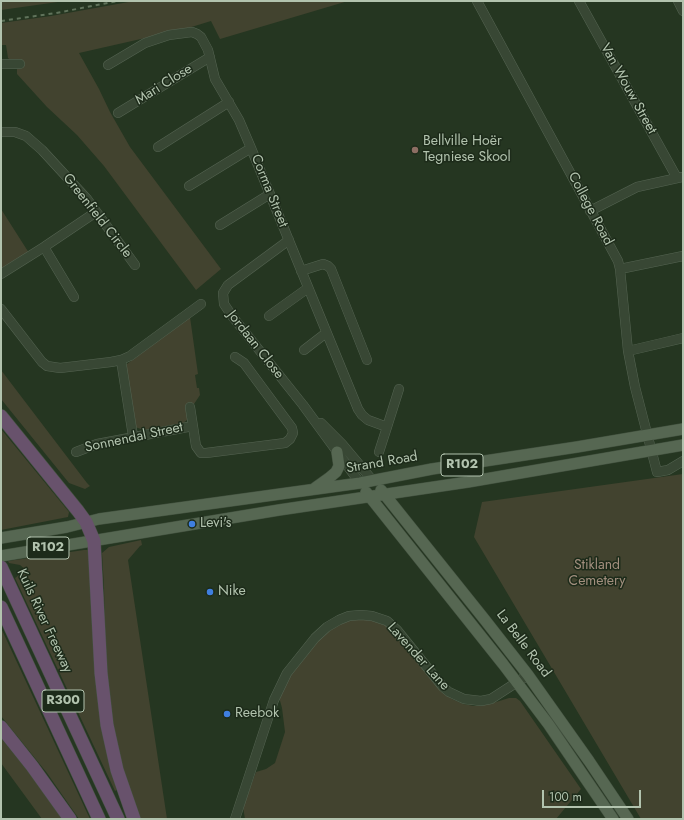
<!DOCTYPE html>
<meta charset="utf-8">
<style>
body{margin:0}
#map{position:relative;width:684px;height:820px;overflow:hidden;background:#253621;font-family:Jost,sans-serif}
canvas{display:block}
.frame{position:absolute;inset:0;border:2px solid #b2c3ae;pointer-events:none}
.scale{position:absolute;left:542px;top:790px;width:99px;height:18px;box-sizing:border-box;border:2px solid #b2c3ae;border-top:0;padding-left:5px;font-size:12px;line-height:14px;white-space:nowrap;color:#b2c3ae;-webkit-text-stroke:3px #1d2b1a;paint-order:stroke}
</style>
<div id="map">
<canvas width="684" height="820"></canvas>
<div class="frame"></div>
<div class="scale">100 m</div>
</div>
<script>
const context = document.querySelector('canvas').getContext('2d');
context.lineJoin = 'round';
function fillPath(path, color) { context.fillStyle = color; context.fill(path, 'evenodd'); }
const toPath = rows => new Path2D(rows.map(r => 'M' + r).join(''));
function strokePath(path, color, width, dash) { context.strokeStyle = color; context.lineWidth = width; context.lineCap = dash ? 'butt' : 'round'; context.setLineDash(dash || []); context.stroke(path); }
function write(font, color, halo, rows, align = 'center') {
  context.font = font + ' Jost,sans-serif'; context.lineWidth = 3; context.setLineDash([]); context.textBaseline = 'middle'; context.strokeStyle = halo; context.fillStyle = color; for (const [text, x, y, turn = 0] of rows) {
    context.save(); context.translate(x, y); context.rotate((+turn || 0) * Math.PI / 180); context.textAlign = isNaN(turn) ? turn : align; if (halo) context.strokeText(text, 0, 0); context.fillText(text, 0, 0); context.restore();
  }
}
fillPath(toPath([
 [1,1,65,1,1,10],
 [134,1,348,1,220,39,211,21,185,29,79,53,99,89,110,112,130,147,221,269,196,290,104,166,77,135,47,107,17,74,17,66,8,58,6,45,1,45,1,23,51,16],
 [1,209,29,253,1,270],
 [190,317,198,374,195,375,197,388,199,388,200,395,194,404,187,405,188,417,187,420,183,423,144,430,135,427,126,367,127,364],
 [1,370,87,483,90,486,85,489,69,483,1,399],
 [1,429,69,512,68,517,1,530],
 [683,474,683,819,641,819,474,537,482,502],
 [141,540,142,545,140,546,128,560,167,819,139,819,120,765,106,678,104,587,102,553,109,547],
 [84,550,88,550,118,789,115,791,15,578,26,570,20,565,9,563,8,561],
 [369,619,382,623,392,630,447,696,452,699,463,704,474,706,493,703,509,698,516,698,520,701,581,789,556,819,245,819,243,807,256,772,266,769,275,763,285,732,282,708,279,697,281,689,310,647,332,629,349,620],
 [1,628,90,819,79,819,47,773,1,716],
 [1,738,41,787,63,819,42,819,1,763]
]), '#42432f');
const minor = toPath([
 [477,1,618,261,620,269,628,351,635,387,657,472,668,470,683,461],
 [579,1,677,178],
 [678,1,683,11],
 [1,64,20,64],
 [108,65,145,43,169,35,192,32,197,34,201,37,208,50,215,79,239,120,251,148,358,409,362,415,368,420,387,427,399,389],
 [118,113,210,57],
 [1,132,15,132,26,136,42,150,87,199,135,265],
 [158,147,229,102],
 [189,186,251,148],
 [590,211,637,187,682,177],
 [220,225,270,194],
 [289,240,228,285,223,293,224,304,232,316,303,405,360,483],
 [44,247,74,297],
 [620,269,683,256],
 [301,271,323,264,328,266,331,269,367,360],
 [1,274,44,247,96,212],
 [1,309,42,362,47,366,60,368,111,362,121,360,130,356,201,304],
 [269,316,308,288],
 [304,350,326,333],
 [628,351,683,338],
 [121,360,133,436],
 [190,407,196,446,201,453,206,453,285,443,290,439,293,433,292,428,244,363,235,357],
 [321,423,342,444,373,481],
 [76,452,97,444,193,426],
 [379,452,387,427],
 [235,819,274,700,287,673,315,638,327,627,339,620,349,616,361,615,372,616,387,621,397,630,443,687,449,692,464,699,481,701,491,699,528,675]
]);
const major = toPath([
 [315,488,329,478,336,472,339,466,337,452],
 [381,490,485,620,528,675,589,761,628,819],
 [366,492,503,664,549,725,613,819],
 [1,538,67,527,99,519,360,483,432,469,577,447,683,429],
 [1,556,279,510,468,482,683,445]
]);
const highway = toPath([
 [1,416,78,511,86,522,94,541,101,673,107,725,117,770,134,819],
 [1,567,118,819],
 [1,607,99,819],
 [1,727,32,766,70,819]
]);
strokePath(minor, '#556452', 10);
strokePath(major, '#41503e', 12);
strokePath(highway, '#42513f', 14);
strokePath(minor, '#384734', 9);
strokePath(major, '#566752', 11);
strokePath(highway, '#68526c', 13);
strokePath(toPath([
 [1,21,56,13,118,1]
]), '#60735b', 2, [4, 4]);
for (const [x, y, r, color] of [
 [415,150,4,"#8d6e63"],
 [192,524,4,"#3f7fe0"],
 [210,592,4,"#3f7fe0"],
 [227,714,4,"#3f7fe0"]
]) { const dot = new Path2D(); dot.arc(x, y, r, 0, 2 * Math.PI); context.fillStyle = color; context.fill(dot); strokePath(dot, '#1d2b1a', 1.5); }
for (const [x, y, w] of [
 [462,465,42],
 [48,548,42],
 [63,701,42]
]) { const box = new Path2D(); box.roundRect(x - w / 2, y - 11, w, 22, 3); context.fillStyle = '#1d2b1a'; context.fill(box); strokePath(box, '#b2c3ae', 1); }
write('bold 13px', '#b2c3ae', null, [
 ["R102",462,465],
 ["R102",48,548],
 ["R300",63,701]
]);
write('14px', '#b2c3ae', '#1d2b1a', [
 ["Mari Close",164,85,-32],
 ["Van Wouw Street",628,89,61],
 ["Corma Street",269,191,68],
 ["College Road",590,209,62],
 ["Greenfield Circle",97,216,52],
 ["Jordaan Close",255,345,52],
 ["Sonnendal Street",134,438,-12],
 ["Strand Road",382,463,-10],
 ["Kuils River Freeway",44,621,65],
 ["La Belle Road",523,644,53],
 ["Lavender Lane",418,657,48]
]);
write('14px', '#b2c3ae', '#1d2b1a', [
 ["Bellville Hoër",423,142],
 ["Tegniese Skool",423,158],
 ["Levi's",200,524],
 ["Nike",218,592],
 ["Reebok",235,714]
], 'left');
write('14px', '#a28f7e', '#1d2b1a', [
 ["Stikland",597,566],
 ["Cemetery",597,582]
]);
</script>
